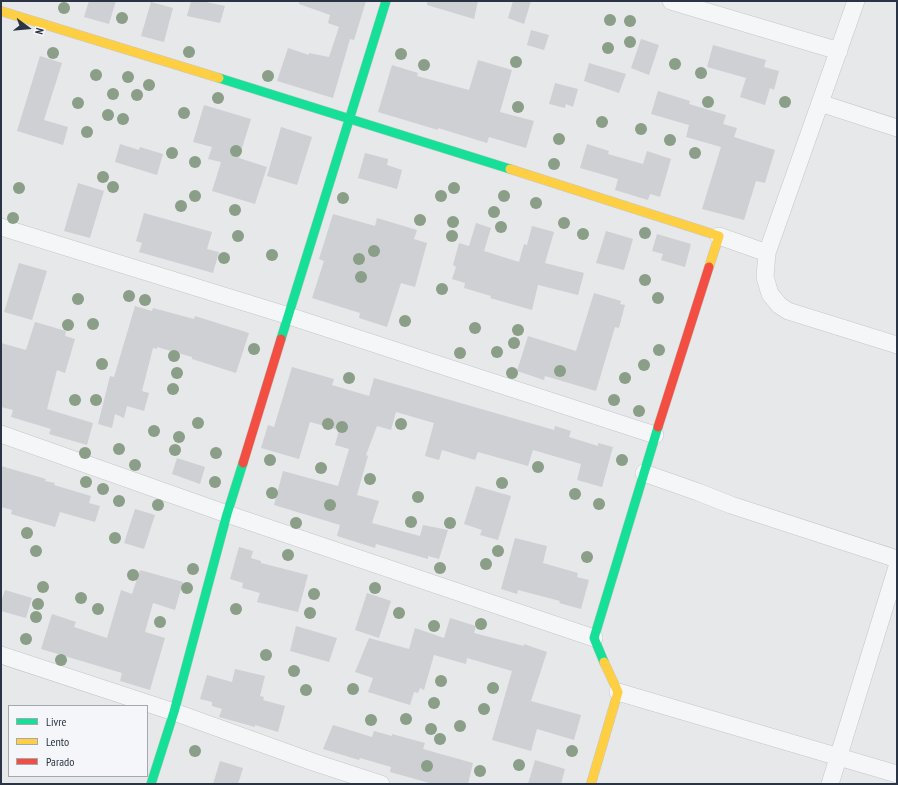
<!DOCTYPE html>
<style>
body{margin:0}
#map{position:relative;width:898px;height:785px;overflow:hidden;background:#e6e8ea;font-family:"PT Sans Narrow",sans-serif}
canvas{display:block}
.frame{position:absolute;inset:0;border:2px solid #2b3445;pointer-events:none}
.legend{position:absolute;left:8px;top:705px;width:140px;height:72px;box-sizing:border-box;background:#f4f6f9;border:1px solid #a4a8b1;margin:0;padding:5px 7px;list-style:none;font-size:12px;color:#2b3445}
.legend li{display:flex;align-items:center;gap:8px;height:20px}
.legend b{width:20px;border:1px solid #a4a8b1}
.north{position:absolute;left:8px;top:8px;width:40px;height:40px;-webkit-text-stroke:3px #f4f6f9;paint-order:stroke;rotate:106deg;font-size:11px;font-weight:700;line-height:16px;text-align:center;color:#2b3445}
.north::after{content:'';display:block;margin:auto;width:14px;height:18px;background:#2b3445;clip-path:polygon(50% 0,100% 100%,50% 72%,0 100%)}
</style>
<div id="map">
<canvas width="898" height="785"></canvas>
<div class="frame"></div>
<ul class="legend">
<li><b style="height:5px;background:#16e098"></b>Livre</li>
<li><b style="height:5px;background:#ffcf43"></b>Lento</li>
<li><b style="height:5px;background:#f24e42"></b>Parado</li>
</ul>
<div class="north">N</div>
</div>
<script>
const context = document.querySelector('canvas').getContext('2d');
context.lineJoin = 'round';
function fillPath(path, color) { context.fillStyle = color; context.fill(path, 'evenodd'); }
const toPath = rows => new Path2D(rows.map(r => 'M' + r).join(''));
function strokePath(path, color, width, dash) { context.strokeStyle = color; context.lineWidth = width; context.lineCap = dash ? 'butt' : 'round'; context.setLineDash(dash || []); context.stroke(path); }
fillPath(toPath([
 [89,1,116,1,109,24,84,17],
 [191,1,202,1,225,6,220,23,187,16],
 [299,1,366,1,354,40,350,39,333,98,277,81,288,48,309,55,309,53,329,57,339,27,328,23,330,15,299,4],
 [427,1,478,1,474,19,427,5],
 [513,1,531,1,524,24,508,18],
 [151,2,173,8,164,42,141,36],
 [531,30,549,35,544,50,527,45],
 [641,39,659,45,649,75,631,68],
 [713,45,766,60,764,67,779,71,774,90,770,88,765,105,740,97,746,78,707,67],
 [40,56,62,63,44,120,68,127,63,145,17,131],
 [478,60,512,70,500,112,534,121,526,148,489,137,487,143,438,128,438,130,378,112,392,65,418,73,417,76,469,90],
 [589,63,626,74,619,93,584,81],
 [555,83,578,89,573,107,566,104,565,108,549,104],
 [658,91,690,101,689,104,726,115,723,124,737,128,734,137,775,150,765,183,756,181,744,220,702,209,721,147,686,137,689,125,651,114],
 [204,105,251,119,239,158,267,167,255,204,212,191,221,162,208,159,212,147,193,142],
 [281,127,312,137,297,185,267,176],
 [120,144,139,150,140,147,163,154,157,175,115,162],
 [587,144,609,151,608,154,643,164,647,151,671,159,660,197,650,194,648,200,615,190,618,179,580,168],
 [365,153,388,159,387,165,402,170,397,189,358,178],
 [78,183,104,191,90,238,64,231],
 [144,213,212,232,207,249,219,252,213,273,139,252,142,243,136,241],
 [333,214,375,226,377,218,417,230,414,239,427,243,415,287,401,283,387,327,359,318,360,313,312,298,324,261,319,259],
 [476,223,491,228,484,251,519,262,524,244,527,245,532,226,554,232,545,263,584,273,578,295,538,285,532,310,490,298,491,296,464,288,465,283,452,279,456,267,453,265,459,243,469,246],
 [606,231,633,239,624,270,596,263],
 [657,234,691,244,685,267,661,260,663,254,652,251],
 [19,263,47,271,32,320,4,312],
 [594,293,621,301,620,304,625,305,619,328,615,327,596,391,545,376,544,380,517,371,528,336,576,351],
 [135,306,152,311,153,308,194,319,195,316,249,333,236,373,192,359,192,357,157,347,157,349,153,348,142,391,149,393,144,411,127,406,124,418,115,414,112,428,98,424,110,376,114,377],
 [35,322,66,331,65,336,75,339,65,373,57,370,47,409,93,423,87,445,49,434,51,429,11,417,13,410,1,407,1,343,26,350],
 [292,367,334,379,332,385,369,396,374,378,554,430,555,426,571,431,569,437,598,446,598,443,613,447,602,487,577,480,581,464,533,450,528,466,478,452,475,460,442,450,439,460,425,456,434,423,396,412,391,430,377,426,366,455,368,456,357,495,379,501,372,523,420,536,423,525,448,530,439,559,428,556,428,559,376,544,375,548,337,536,340,525,274,505,283,471,338,486,349,449,335,445,339,430,310,422,299,459,261,448,268,425,274,427],
 [177,458,205,467,200,484,172,474],
 [1,466,46,479,45,481,55,483,54,485,91,496,89,503,100,506,95,522,60,512,55,527,11,514,12,510,1,507],
 [476,486,511,496,498,540,480,535,482,530,464,524],
 [135,509,155,515,144,549,124,543],
 [515,538,547,546,543,563,578,573,577,577,589,580,581,609,559,603,560,601,518,590,517,594,501,589],
 [239,547,253,551,251,558,261,561,261,563,308,575,298,612,257,602,260,593,242,588,243,583,230,579],
 [140,570,183,582,175,610,153,603,145,632,165,638,150,690,120,681,122,673,41,649,52,614,76,622,74,627,107,638,121,590,132,594],
 [5,590,32,598,26,618,1,611,1,602],
 [367,593,391,601,379,638,355,630],
 [450,618,476,626,474,633,524,646,524,644,547,652,531,701,581,715,574,740,537,729,531,751,492,740,512,671,467,658,466,664,434,655,424,690,420,688,418,693,414,692,410,705,368,692,373,678,355,672,369,638,409,649,415,628,444,638],
 [296,626,337,638,329,662,290,651],
 [235,669,265,676,260,696,264,697,263,700,285,706,278,732,255,725,255,727,219,717,222,709,212,706,212,702,200,699,207,675,232,682],
 [333,725,372,737,374,731,392,736,392,734,425,743,423,749,473,763,468,784,433,784,390,772,391,767,360,758,359,760,323,749],
 [535,760,565,769,561,784,528,784],
 [220,761,243,768,238,784,213,784]
]), '#ced0d3');
const street = toPath([
 [671,1,839,51],
 [820,103,897,128],
 [1,227,289,316,655,435],
 [719,236,767,253,856,1],
 [767,253,765,277,770,294,779,305,788,311,897,345],
 [1,434,227,514,594,638],
 [644,473,698,492,731,505,897,559],
 [1,655,174,712,313,762,381,784],
 [618,692,897,774],
 [830,784,897,567]
]);
const fast = toPath([
 [219,78,510,169],
 [281,339,386,1],
 [604,662,594,638,658,427],
 [151,784,174,712,227,514,243,463]
]);
const slow = toPath([
 [1,11,219,78],
 [510,169,719,236,709,267],
 [591,784,618,692,604,662]
]);
const jam = toPath([
 [658,427,709,267],
 [243,463,281,339]
]);
strokePath(street, '#c4c6c8', 18);
strokePath(fast, '#c4c6c8', 10);
strokePath(slow, '#c4c6c8', 10);
strokePath(jam, '#c4c6c8', 10);
strokePath(street, '#f5f6f7', 17);
strokePath(fast, '#16e098', 9);
strokePath(slow, '#ffcf43', 9);
strokePath(jam, '#f24e42', 9);
context.fillStyle = '#8a9e88';
for (const [x, y] of [
 [64,8],
 [122,18],
 [610,20],
 [630,21],
 [630,42],
 [608,48],
 [189,52],
 [53,53],
 [401,54],
 [516,62],
 [675,64],
 [424,65],
 [701,73],
 [96,75],
 [268,76],
 [128,77],
 [149,85],
 [113,94],
 [137,95],
 [218,98],
 [708,102],
 [785,102],
 [78,103],
 [518,107],
 [184,113],
 [108,115],
 [123,119],
 [602,122],
 [641,129],
 [87,132],
 [559,139],
 [670,140],
 [236,151],
 [172,153],
 [695,153],
 [195,162],
 [554,164],
 [103,177],
 [113,187],
 [19,188],
 [454,188],
 [195,196],
 [441,196],
 [504,196],
 [343,198],
 [536,203],
 [181,206],
 [235,210],
 [494,212],
 [13,218],
 [420,220],
 [453,222],
 [564,223],
 [501,227],
 [645,233],
 [583,234],
 [238,236],
 [452,236],
 [374,251],
 [272,255],
 [224,258],
 [359,259],
 [361,277],
 [645,280],
 [442,289],
 [129,296],
 [658,298],
 [78,299],
 [145,300],
 [405,321],
 [93,324],
 [68,325],
 [475,328],
 [518,330],
 [514,343],
 [254,349],
 [659,350],
 [497,352],
 [460,353],
 [174,356],
 [102,364],
 [644,365],
 [560,371],
 [177,373],
 [512,373],
 [349,378],
 [625,378],
 [173,389],
 [75,400],
 [96,400],
 [614,400],
 [639,411],
 [198,423],
 [328,424],
 [401,424],
 [342,427],
 [154,431],
 [179,437],
 [119,449],
 [175,450],
 [85,453],
 [216,453],
 [270,460],
 [622,460],
 [135,465],
 [538,467],
 [321,468],
 [370,479],
 [86,482],
 [215,482],
 [502,483],
 [103,489],
 [272,493],
 [575,494],
 [418,497],
 [119,501],
 [599,504],
 [158,505],
 [330,505],
 [411,522],
 [296,523],
 [450,523],
 [27,533],
 [115,538],
 [36,551],
 [498,551],
 [288,555],
 [587,557],
 [486,564],
 [440,568],
 [193,569],
 [133,575],
 [43,587],
 [187,588],
 [375,588],
 [314,594],
 [81,598],
 [38,604],
 [98,609],
 [236,609],
 [310,613],
 [399,613],
 [36,617],
 [160,622],
 [481,624],
 [434,626],
 [26,639],
 [266,655],
 [61,660],
 [294,671],
 [441,681],
 [493,688],
 [353,689],
 [306,690],
 [434,703],
 [484,709],
 [406,719],
 [371,720],
 [460,726],
 [431,729],
 [440,739],
 [195,751],
 [572,751],
 [519,765],
 [427,766],
 [480,771]
]) { context.beginPath(); context.arc(x, y, 6, 0, 2 * Math.PI); context.fill(); }
</script>
